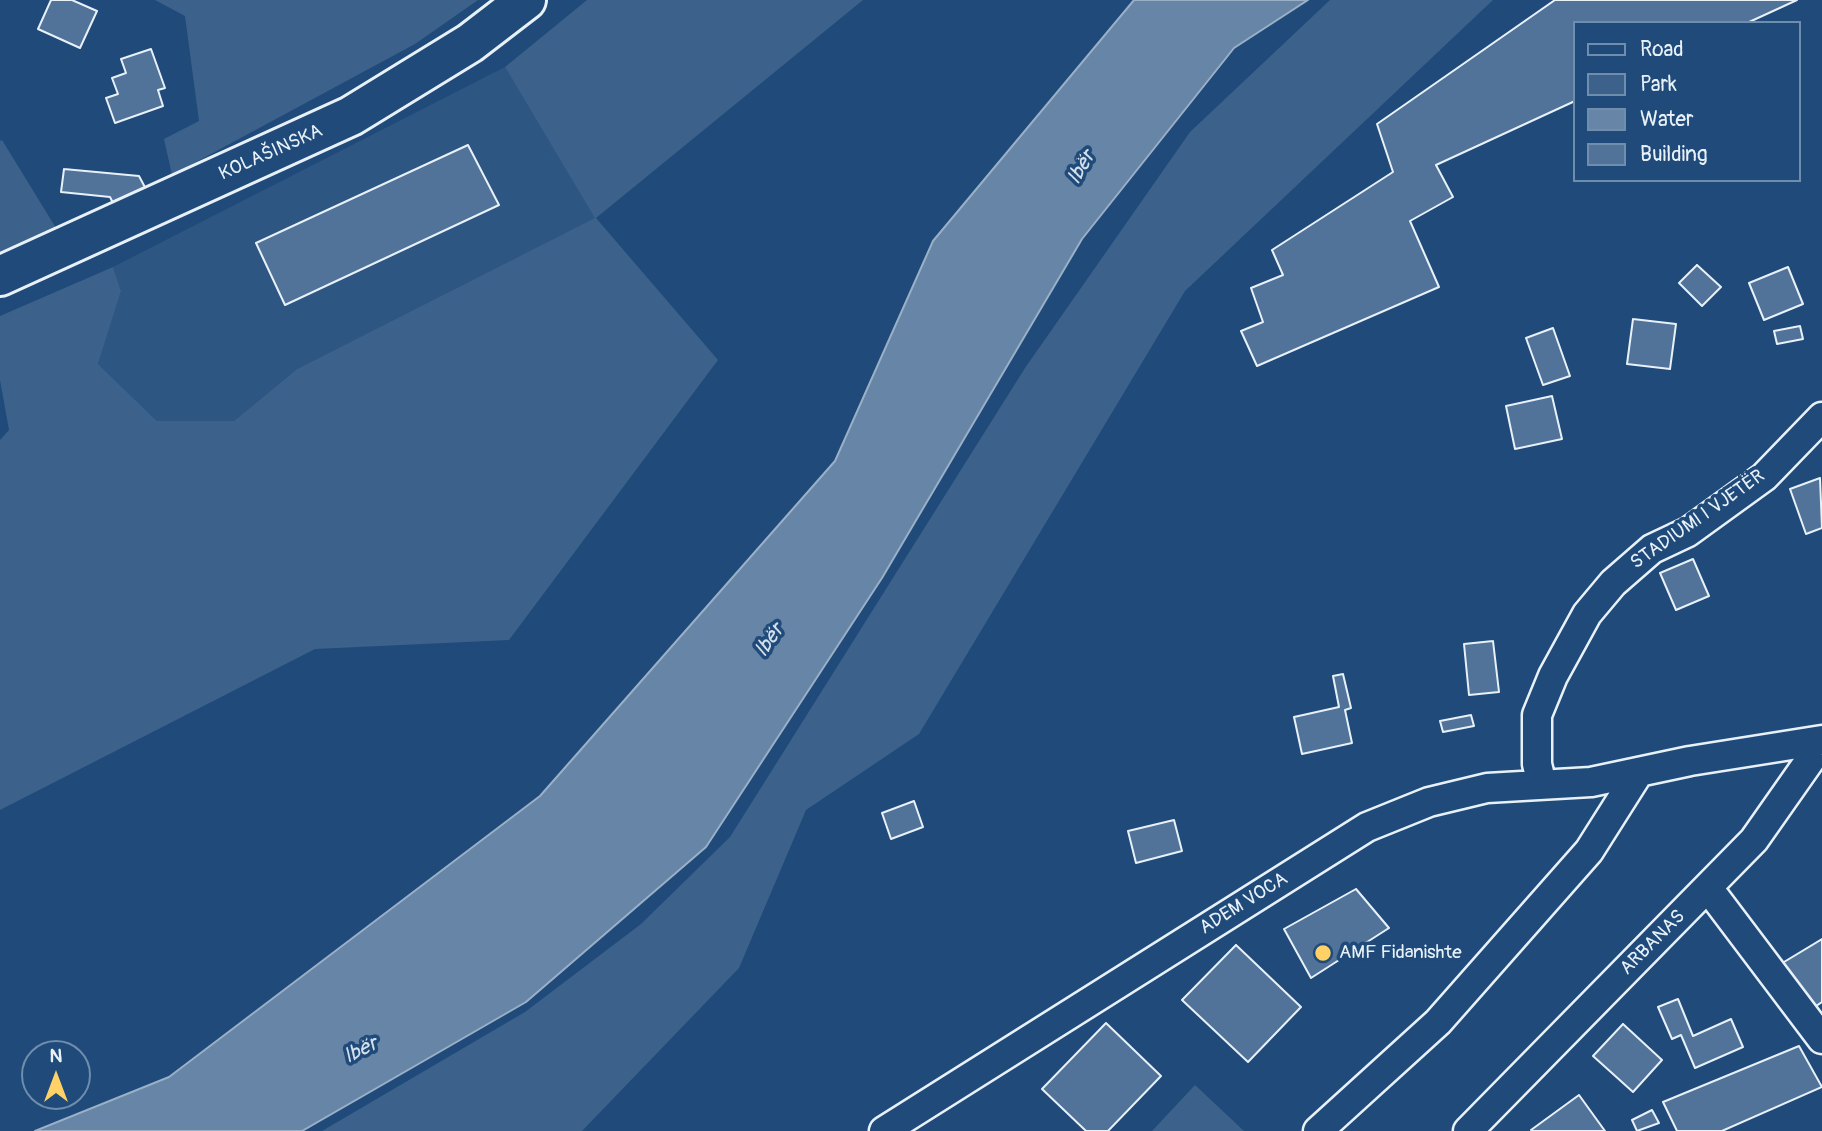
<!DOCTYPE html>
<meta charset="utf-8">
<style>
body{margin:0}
#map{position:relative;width:1822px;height:1131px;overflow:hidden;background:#1f4a7a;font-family:Pangolin,sans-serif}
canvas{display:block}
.legend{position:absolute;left:1573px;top:21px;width:228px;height:161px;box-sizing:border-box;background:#1f4a7a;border:2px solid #6f8dac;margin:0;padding:9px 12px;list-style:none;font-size:21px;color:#e8f1f8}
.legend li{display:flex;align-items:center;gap:14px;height:35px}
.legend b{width:35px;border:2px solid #6f8dac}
.north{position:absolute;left:21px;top:1040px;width:70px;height:70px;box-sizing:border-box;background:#1f4a7a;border:2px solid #6f8dac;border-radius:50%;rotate:0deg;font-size:19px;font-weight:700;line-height:28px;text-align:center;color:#e8f1f8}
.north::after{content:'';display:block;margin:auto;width:24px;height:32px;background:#ffd166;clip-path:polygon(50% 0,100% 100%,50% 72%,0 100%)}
</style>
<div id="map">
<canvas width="1822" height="1131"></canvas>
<ul class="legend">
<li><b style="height:9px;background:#1f4a7a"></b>Road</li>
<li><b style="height:19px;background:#3c628c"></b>Park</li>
<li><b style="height:19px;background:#6685a7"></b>Water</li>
<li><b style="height:19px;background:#517399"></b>Building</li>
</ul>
<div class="north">N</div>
</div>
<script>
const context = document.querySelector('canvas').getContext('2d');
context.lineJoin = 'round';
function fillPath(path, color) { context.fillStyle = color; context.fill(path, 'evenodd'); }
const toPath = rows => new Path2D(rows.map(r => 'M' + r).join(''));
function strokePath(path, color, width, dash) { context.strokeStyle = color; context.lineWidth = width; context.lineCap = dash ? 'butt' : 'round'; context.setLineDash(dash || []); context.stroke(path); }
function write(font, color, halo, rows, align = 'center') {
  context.font = font + ' Pangolin,sans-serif'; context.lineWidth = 7; context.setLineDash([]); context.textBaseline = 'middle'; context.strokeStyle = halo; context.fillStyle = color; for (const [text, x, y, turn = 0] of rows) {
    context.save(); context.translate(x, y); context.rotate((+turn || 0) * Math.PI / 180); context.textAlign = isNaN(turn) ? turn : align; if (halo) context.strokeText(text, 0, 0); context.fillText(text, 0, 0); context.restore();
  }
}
fillPath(toPath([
 [505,67,596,218,297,369,234,421,157,421,98,364,121,291,113,267]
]), '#2e5683');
fillPath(toPath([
 [155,0,478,0,415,44,172,175,164,139,199,121,185,16],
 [587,0,863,0,596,218,718,360,509,640,315,649,0,810,0,440,9,430,0,380,0,316,113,267,121,291,98,364,157,421,234,421,297,369,595,218,505,67],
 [1330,0,1493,0,1185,291,919,734,806,810,739,968,582,1131,322,1131,525,1012,641,924,730,837,1025,368,1190,132],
 [2,140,56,228,0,254,0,141],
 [1195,1085,1244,1131,1152,1131]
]), '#3c628c');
const water = toPath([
 [1134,0,1308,0,1234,48,1082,239,882,578,706,847,526,1002,302,1131,35,1131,169,1077,540,796,835,461,933,241,1134,0]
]);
fillPath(water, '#6685a7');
strokePath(water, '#9ab0c7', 2);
const building = toPath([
 [51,0,72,0,97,11,80,48,38,29,51,0],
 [1555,0,1797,0,1747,23,1575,23,1575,101,1436,165,1453,197,1410,221,1439,287,1257,366,1241,331,1263,322,1251,288,1283,275,1272,250,1393,172,1377,124,1555,0],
 [151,49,165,88,158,90,163,106,115,123,106,98,118,94,112,78,126,73,121,59,151,49],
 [468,145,499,205,285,305,256,243,468,145],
 [64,169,139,176,147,191,115,207,110,197,61,192,64,169],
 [1697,265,1721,287,1702,306,1679,283,1697,265],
 [1788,267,1803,304,1764,320,1749,283,1788,267],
 [1633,319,1676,324,1670,369,1627,364,1633,319],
 [1800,326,1803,339,1777,344,1774,331,1800,326],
 [1553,328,1570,376,1543,385,1526,338,1553,328],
 [1552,396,1562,439,1515,449,1506,406,1552,396],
 [1820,478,1822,528,1806,534,1790,489,1820,478],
 [1693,559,1709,596,1676,610,1660,573,1693,559],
 [1493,641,1499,692,1469,695,1464,644,1493,641],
 [1343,674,1351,708,1345,710,1352,743,1302,754,1294,717,1339,707,1333,676,1343,674],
 [1471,715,1474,726,1443,732,1440,721,1471,715],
 [914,801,923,827,891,839,882,813,914,801],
 [1174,820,1182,851,1136,863,1128,831,1174,820],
 [1356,889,1389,928,1311,978,1284,929,1356,889],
 [1822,939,1822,1002,1807,1012,1779,965,1822,939],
 [1236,945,1301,1007,1248,1062,1182,1000,1236,945],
 [1678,999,1693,1036,1731,1019,1743,1047,1695,1068,1681,1035,1672,1039,1658,1007,1678,999],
 [1106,1023,1161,1076,1108,1131,1086,1131,1042,1089,1106,1023],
 [1623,1024,1662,1060,1633,1092,1593,1056,1623,1024],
 [1799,1046,1822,1087,1722,1131,1677,1131,1663,1102,1799,1046],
 [1579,1095,1605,1131,1532,1131,1531,1130,1579,1095],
 [1652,1110,1659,1123,1637,1131,1632,1120,1652,1110]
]);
fillPath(building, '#517399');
strokePath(building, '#e8f1f8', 2);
const minor = toPath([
 [1542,785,1537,764,1537,715,1553,676,1587,614,1613,583,1652,549,1688,532,1764,477,1822,417],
 [1708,888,1822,1039],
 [884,1131,1367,827,1429,802,1487,788,1591,782,1690,761,1822,740],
 [1318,1131,1438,1022,1589,851,1639,772],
 [1468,1131,1754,840,1822,743]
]);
const secondary = toPath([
 [0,276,351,116,470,43,526,0]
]);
strokePath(minor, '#e8f1f8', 33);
strokePath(secondary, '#e8f1f8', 44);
strokePath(minor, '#1f4a7a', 28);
strokePath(secondary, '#1f4a7a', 38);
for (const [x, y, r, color] of [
 [1323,953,9,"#ffd166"]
]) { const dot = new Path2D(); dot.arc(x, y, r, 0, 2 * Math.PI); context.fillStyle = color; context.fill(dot); strokePath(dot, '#1f4a7a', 2.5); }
write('19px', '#e8f1f8', '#1f4a7a', [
 ["KOLAŠINSKA",271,153,-24],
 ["STADIUMI I VJETËR",1698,520,-35],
 ["ADEM VOCA",1244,904,-32],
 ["ARBANAS",1653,943,-45]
]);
write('19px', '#e8f1f8', '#1f4a7a', [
 ["AMF Fidanishte",1339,953]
], 'left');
write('italic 21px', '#d4e1ec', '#1f4a7a', [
 ["Ibër",1082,168,-60],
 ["Ibër",770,641,-55],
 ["Ibër",361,1051,-27]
]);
</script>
